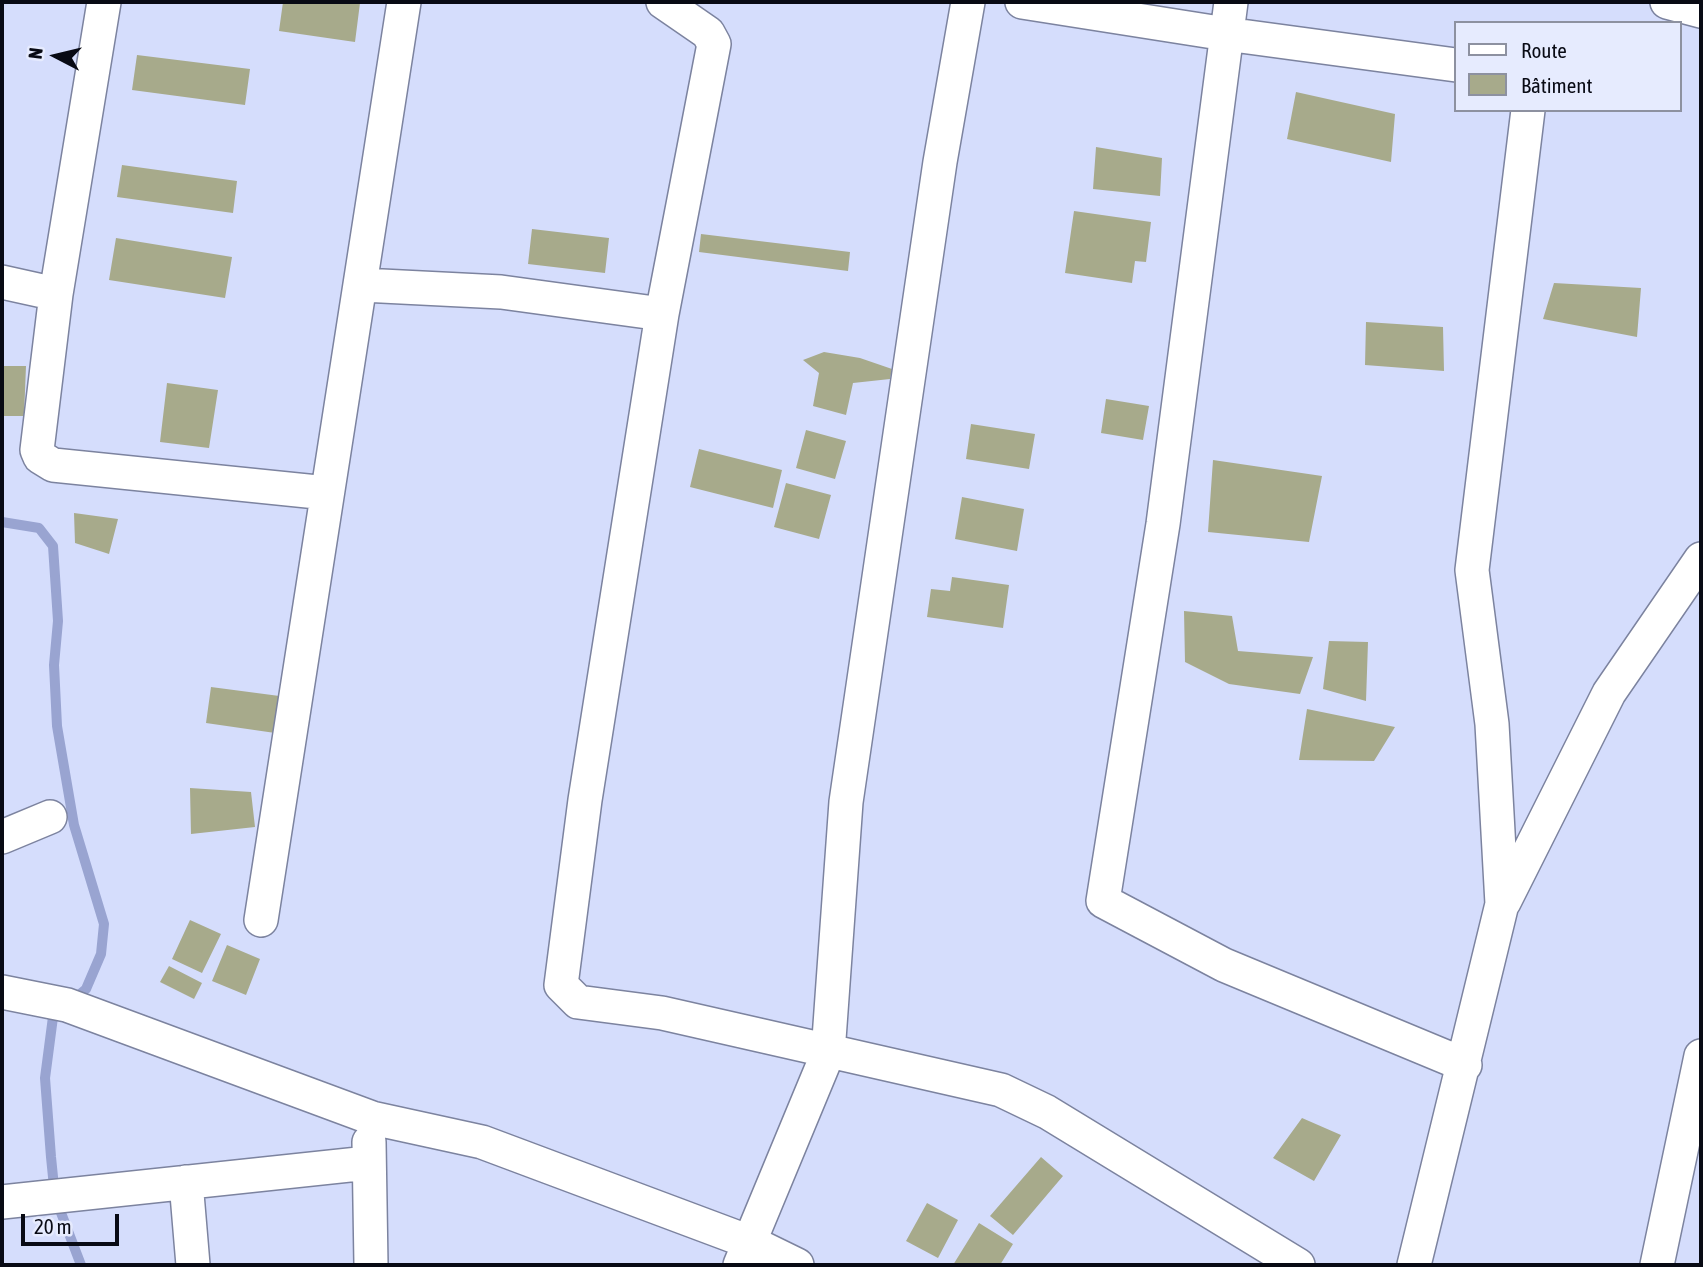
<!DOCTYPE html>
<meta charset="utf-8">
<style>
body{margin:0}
#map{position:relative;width:1703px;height:1267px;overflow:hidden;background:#d5ddfc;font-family:"Asap Condensed",sans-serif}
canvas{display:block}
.frame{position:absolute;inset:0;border:4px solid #080a14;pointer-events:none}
.legend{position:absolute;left:1454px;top:21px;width:228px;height:91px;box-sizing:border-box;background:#e6ebfe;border:2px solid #8d91a0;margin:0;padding:9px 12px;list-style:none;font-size:21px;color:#080a14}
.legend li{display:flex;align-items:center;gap:14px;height:35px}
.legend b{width:35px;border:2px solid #8d91a0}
.north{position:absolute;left:21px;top:21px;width:70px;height:70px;-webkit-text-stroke:5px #e6ebfe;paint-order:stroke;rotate:277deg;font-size:19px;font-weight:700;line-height:28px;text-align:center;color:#080a14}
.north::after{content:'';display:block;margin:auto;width:24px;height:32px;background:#080a14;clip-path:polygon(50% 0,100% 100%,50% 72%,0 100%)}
.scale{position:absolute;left:21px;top:1214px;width:98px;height:32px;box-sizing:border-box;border:4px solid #080a14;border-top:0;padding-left:9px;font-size:21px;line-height:24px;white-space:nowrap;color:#080a14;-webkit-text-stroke:5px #e6ebfe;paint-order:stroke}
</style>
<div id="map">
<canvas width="1703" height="1267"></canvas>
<div class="frame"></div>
<ul class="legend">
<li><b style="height:9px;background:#fff"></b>Route</li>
<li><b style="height:19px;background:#a7aa8b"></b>Bâtiment</li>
</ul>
<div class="north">N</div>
<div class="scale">20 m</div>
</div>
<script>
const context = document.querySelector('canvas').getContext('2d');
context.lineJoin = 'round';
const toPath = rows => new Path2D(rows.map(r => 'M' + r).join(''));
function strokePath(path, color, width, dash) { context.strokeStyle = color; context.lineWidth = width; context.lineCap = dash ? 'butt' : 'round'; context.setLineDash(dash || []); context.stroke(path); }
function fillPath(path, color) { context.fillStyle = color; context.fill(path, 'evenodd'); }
strokePath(toPath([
 [2,522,39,528,53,546,58,621,54,665,57,726,74,825,104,924,101,954,86,989,72,1001],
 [61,1010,53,1017,45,1078,51,1157,55,1197,81,1265]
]), '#99a4d1', 10);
fillPath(toPath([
 [283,2,360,3,355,42,279,31],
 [137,55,250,69,245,105,132,90],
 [1296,92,1395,114,1391,162,1287,139],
 [1096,147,1162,158,1160,196,1093,189],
 [122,165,237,181,233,213,117,197],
 [1074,211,1151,222,1146,262,1135,261,1132,283,1065,273],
 [532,229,609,238,605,273,528,264],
 [701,234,850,252,848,271,699,252],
 [116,238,232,257,225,298,109,280],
 [1554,283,1641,288,1637,337,1543,319],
 [1366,322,1443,327,1444,371,1365,365],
 [824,352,860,358,892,369,890,379,853,383,846,415,813,406,819,373,803,360],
 [2,366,26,366,24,416,2,416],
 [167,383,218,390,209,448,160,442],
 [1106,399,1149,406,1143,440,1101,433],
 [971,424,1035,434,1029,469,966,459],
 [806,430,846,441,835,479,796,468],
 [699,449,782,470,773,508,690,487],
 [1213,460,1322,476,1309,542,1208,532],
 [786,483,831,495,819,539,774,527],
 [962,497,1024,509,1017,551,955,539],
 [74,513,118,519,109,554,75,543],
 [952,577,1009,585,1003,628,927,617,931,589,950,591],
 [1184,611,1232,616,1238,651,1313,657,1300,694,1229,684,1185,662],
 [1329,641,1368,642,1366,701,1323,689],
 [211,687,287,697,282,734,206,723],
 [1307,709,1395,727,1374,761,1299,760],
 [190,788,251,792,255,827,191,834],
 [190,920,221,934,202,973,172,959],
 [227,945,260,959,246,995,212,981],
 [169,966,202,983,194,999,160,982],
 [1302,1118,1341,1135,1314,1181,1273,1158],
 [1041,1157,1063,1176,1013,1235,990,1216],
 [927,1203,958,1220,938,1258,906,1241],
 [979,1223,1013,1244,1000,1265,953,1265]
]), '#a7aa8b');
const minor = toPath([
 [104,2,56,294,37,450,40,457,53,465,327,493],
 [663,2,708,33,714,44,662,314,585,800,561,985,578,1002,662,1013,1001,1090,1047,1112,1298,1265],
 [1022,2,1226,34,1456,65],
 [1231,2,1163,524,1103,901,1224,965,1465,1065],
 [1667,2,1701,11],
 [2,282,56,294],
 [362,285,501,292,662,314],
 [2,837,50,817],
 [1504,902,1609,693,1701,559],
 [261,920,404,2],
 [2,992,67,1005,372,1118,482,1142,752,1243,797,1265],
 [369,1142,371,1265],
 [186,1182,193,1265],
 [2,1202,368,1163],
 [740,1265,828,1053,846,802,940,162,968,2],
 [1414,1265,1502,904,1492,724,1472,570,1528,110],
 [1657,1265,1701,1056]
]);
strokePath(minor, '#7c839f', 36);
strokePath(minor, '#fff', 33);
</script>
